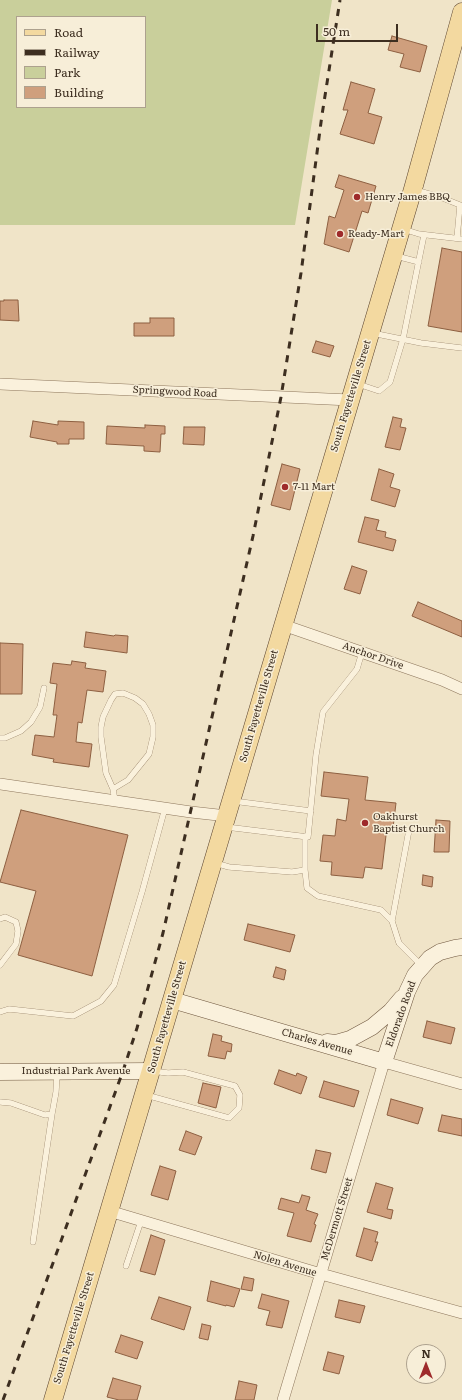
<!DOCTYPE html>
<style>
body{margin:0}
#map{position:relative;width:462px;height:1400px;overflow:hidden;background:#f0e4c8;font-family:Literata,serif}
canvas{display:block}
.legend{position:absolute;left:16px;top:16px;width:130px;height:92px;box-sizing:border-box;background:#f7eed8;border:1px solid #ada18e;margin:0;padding:5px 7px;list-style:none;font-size:12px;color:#3d2e20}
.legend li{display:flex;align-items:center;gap:8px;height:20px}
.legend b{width:20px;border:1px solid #ada18e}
.north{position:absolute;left:406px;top:1344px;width:40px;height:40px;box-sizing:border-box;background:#f7eed8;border:1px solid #ada18e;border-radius:50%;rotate:0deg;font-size:11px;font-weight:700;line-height:16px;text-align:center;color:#3d2e20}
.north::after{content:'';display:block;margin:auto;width:14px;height:18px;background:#9e2a2b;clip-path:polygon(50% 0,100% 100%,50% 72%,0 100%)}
.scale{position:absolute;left:316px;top:24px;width:82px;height:18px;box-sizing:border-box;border:2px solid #3d2e20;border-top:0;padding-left:5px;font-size:12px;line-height:14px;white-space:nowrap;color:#3d2e20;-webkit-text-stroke:3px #f7eed8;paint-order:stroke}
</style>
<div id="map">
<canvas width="462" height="1400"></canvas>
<ul class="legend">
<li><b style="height:5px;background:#f3d9a0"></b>Road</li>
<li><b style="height:5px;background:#3d2e20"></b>Railway</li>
<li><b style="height:11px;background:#c9cf9b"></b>Park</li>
<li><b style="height:11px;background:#cf9f7d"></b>Building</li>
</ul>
<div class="north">N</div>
<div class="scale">50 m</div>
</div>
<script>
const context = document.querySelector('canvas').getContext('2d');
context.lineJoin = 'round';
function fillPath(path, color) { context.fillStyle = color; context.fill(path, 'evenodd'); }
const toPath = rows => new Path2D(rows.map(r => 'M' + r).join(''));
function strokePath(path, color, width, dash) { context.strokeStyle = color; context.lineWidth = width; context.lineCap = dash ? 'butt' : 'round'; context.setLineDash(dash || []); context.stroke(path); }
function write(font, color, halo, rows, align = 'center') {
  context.font = font + ' Literata,serif'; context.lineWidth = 3; context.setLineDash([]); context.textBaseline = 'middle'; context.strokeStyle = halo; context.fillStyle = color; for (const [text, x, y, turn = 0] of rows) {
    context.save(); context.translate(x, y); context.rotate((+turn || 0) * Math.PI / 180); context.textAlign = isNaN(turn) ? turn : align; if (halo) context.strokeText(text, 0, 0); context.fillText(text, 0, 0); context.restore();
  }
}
fillPath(toPath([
 [0,0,332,0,295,225,0,225],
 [17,17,145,17,145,107,17,107]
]), '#c9cf9b');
const building = toPath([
 [392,36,427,46,420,72,400,67,404,54,388,50,392,36],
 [351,82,375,89,368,113,382,117,374,144,340,134,348,110,343,110,351,82],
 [339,175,376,186,368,213,362,211,349,252,324,244,329,216,335,218,344,190,335,187,339,175],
 [442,248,462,252,462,332,428,326,442,248],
 [4,300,18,300,19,321,0,320,0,301,4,301,4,300],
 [150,318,174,318,174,336,134,336,134,323,150,323,150,318],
 [316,341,334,346,330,357,312,352,316,341],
 [393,417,402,419,400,427,406,428,400,450,385,447,393,417],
 [33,421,58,425,58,421,84,422,84,439,69,439,69,444,57,444,57,442,30,437,33,421],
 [145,425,165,426,165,434,161,434,160,452,144,451,144,446,106,444,107,426,145,428,145,425],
 [184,427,205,427,204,445,183,444,184,427],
 [282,464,300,469,290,510,271,505,282,464],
 [379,469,394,474,390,487,400,490,395,507,371,500,379,469],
 [365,517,379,520,376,530,386,532,385,537,396,540,393,551,358,542,365,517],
 [352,566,367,571,360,594,344,589,352,566],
 [418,602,462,621,462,637,412,616,418,602],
 [86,632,114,636,115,635,128,636,127,653,84,647,86,632],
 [0,643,23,644,22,694,0,694,0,643],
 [72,661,86,663,85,668,106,671,103,692,87,690,82,723,78,722,76,742,92,744,89,767,53,762,54,759,32,755,35,735,54,737,57,715,53,715,57,684,50,683,53,663,71,665,72,661],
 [324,772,368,777,365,800,396,803,393,828,387,827,382,869,365,867,363,878,331,875,332,862,320,861,323,835,335,836,337,819,346,821,349,799,321,796,324,772],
 [21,810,128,835,92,976,18,955,36,891,0,882,21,810],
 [436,820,450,821,449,852,434,852,436,820],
 [423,875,433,877,432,887,422,885,423,875],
 [248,924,295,935,290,952,244,940,248,924],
 [276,967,286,970,284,980,273,977,276,967],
 [427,1021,455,1028,451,1044,423,1037,427,1021],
 [213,1034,222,1036,221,1041,232,1044,231,1052,227,1051,225,1059,208,1056,213,1034],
 [279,1070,296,1076,297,1073,307,1077,301,1094,274,1084,279,1070],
 [324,1081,359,1091,354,1107,319,1097,324,1081],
 [203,1083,221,1087,216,1108,198,1103,203,1083],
 [391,1099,423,1108,418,1124,387,1115,391,1099],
 [442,1115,462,1119,462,1136,438,1131,442,1115],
 [186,1131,202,1137,195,1155,179,1150,186,1131],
 [316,1150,331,1153,326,1173,311,1169,316,1150],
 [160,1166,176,1171,168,1200,151,1195,160,1166],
 [376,1183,393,1188,387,1209,393,1210,391,1219,367,1212,376,1183],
 [302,1195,310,1197,306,1210,318,1214,314,1224,316,1225,311,1242,287,1236,294,1213,278,1209,281,1198,299,1203,302,1195],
 [364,1228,378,1232,375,1242,378,1242,372,1261,356,1256,364,1228],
 [151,1235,165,1240,155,1275,140,1271,151,1235],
 [244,1277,254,1279,252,1291,241,1289,244,1277],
 [211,1281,240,1289,234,1307,226,1305,226,1306,207,1301,211,1281],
 [262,1294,289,1301,282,1328,266,1325,270,1311,258,1308,262,1294],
 [159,1297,191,1307,184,1330,151,1319,159,1297],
 [339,1300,365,1306,360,1323,335,1317,339,1300],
 [202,1324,211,1326,208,1340,199,1338,202,1324],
 [121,1335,143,1342,137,1359,115,1352,121,1335],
 [328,1352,344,1356,339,1374,323,1370,328,1352],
 [113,1378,141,1386,137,1400,119,1400,107,1397,113,1378],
 [239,1381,257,1385,254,1400,235,1400,239,1381]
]);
fillPath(building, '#cf9f7d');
strokePath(building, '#8d5f41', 1);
const lane = toPath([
 [415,190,440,197,460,205,457,238],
 [403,229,419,234,462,239],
 [396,256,419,262],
 [372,333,421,343,462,348],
 [358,384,379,391,390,382,403,339,424,235],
 [0,738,5,738,21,731,31,722,40,707,44,688],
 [113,789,128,780,149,754,153,737,153,725,149,714,143,704,135,698,123,693,115,694,111,700,103,717,101,727,101,737,106,773,113,789,115,801],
 [233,801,311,811],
 [226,827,308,837,316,755,323,712,357,669,362,652],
 [305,836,305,870,307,888,318,896,381,910,392,921,399,943,421,965],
 [215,863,229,867,292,872,305,870],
 [0,919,5,917,16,922,18,931,16,944,0,965],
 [392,921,409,830],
 [0,1012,9,1009,73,1016,101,1001,114,985,142,892,165,808],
 [146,1095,229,1118,239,1108,240,1095,235,1086,183,1072,168,1073,152,1071],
 [0,1102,11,1103,45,1115,52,1114,56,1092,57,1073],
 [33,1242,52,1114],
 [126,1266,141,1221]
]);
const street = toPath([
 [0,384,350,400],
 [283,625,442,680,462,689],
 [0,784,191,812,227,816],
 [109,1211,321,1274,462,1313],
 [283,1400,384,1062,462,1084]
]);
const secondary = toPath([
 [172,1000,384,1062,407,992,415,975,430,958,440,952,455,948,462,947],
 [327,1042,336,1043,350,1039,372,1027,391,1011,402,998],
 [0,1072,151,1071]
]);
const primary = toPath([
 [53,1400,413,189,462,12]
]);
strokePath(lane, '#8d765c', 6);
strokePath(street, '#8d765c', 12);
strokePath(secondary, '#6f573f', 17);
strokePath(primary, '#5b4430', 19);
strokePath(lane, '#faf1dc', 5.5);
strokePath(street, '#faf1dc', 11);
strokePath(secondary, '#faf1dc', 16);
strokePath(primary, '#f3d9a0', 18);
strokePath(toPath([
 [3,1400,123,1071,137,1028,163,933,253,536,281,397,301,273,322,115,340,0]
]), '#3d2e20', 3, [7, 7]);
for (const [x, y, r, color] of [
 [357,197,4,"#9e2a2b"],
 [340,234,4,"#9e2a2b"],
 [285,487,4,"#9e2a2b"],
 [365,823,4,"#9e2a2b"]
]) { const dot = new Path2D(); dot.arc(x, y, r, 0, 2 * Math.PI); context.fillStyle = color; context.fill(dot); strokePath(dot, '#f7eed8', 1.5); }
write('10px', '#3d2e20', '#f7eed8', [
 ["Henry James BBQ",365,197],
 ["Ready-Mart",348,234],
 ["7-11 Mart",293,487],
 ["Oakhurst",373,817],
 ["Baptist Church",373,829]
], 'left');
write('10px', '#3d2e20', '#f7eed8', [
 ["Springwood Road",175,392,3],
 ["South Fayetteville Street",351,396,-73],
 ["Anchor Drive",373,656,19],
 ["South Fayetteville Street",259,706,-74],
 ["Eldorado Road",401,1014,-70],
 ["South Fayetteville Street",167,1017,-74],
 ["Charles Avenue",317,1042,16],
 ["Industrial Park Avenue",76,1071],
 ["McDermott Street",337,1219,-73],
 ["Nolen Avenue",285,1264,17],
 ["South Fayetteville Street",74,1328,-73]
]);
</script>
